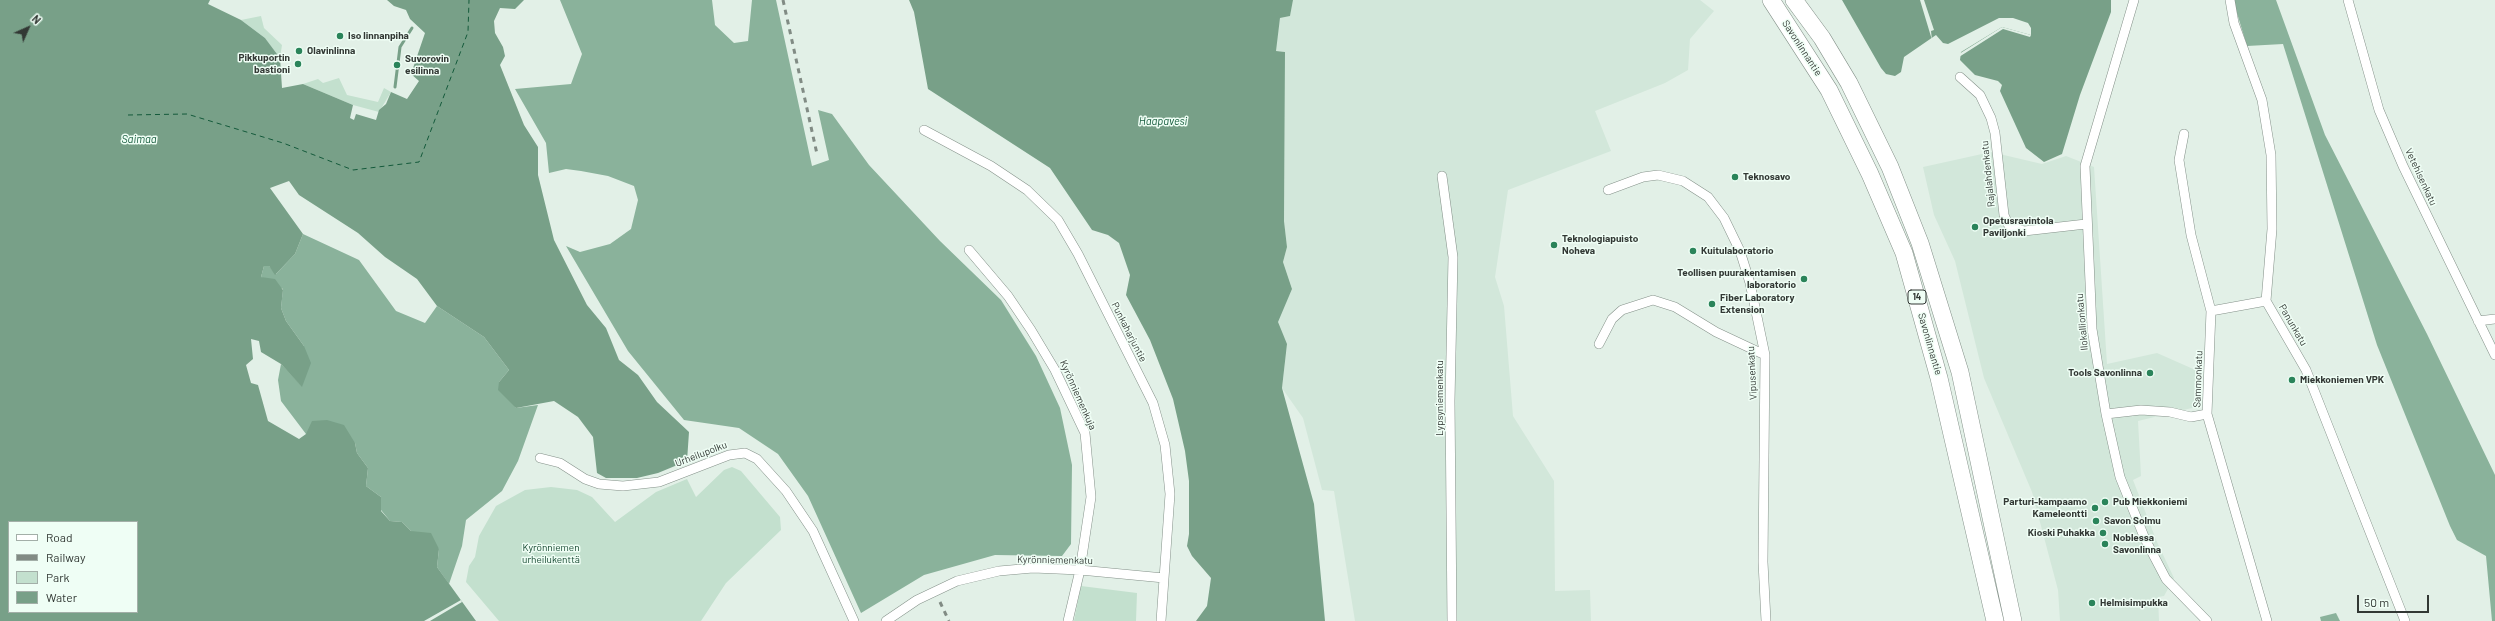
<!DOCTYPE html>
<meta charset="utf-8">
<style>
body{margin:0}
#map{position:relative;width:2495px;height:621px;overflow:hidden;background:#e2f0e7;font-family:Barlow,sans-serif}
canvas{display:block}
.legend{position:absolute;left:8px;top:521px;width:130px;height:92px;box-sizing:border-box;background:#effef5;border:1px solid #a3afa8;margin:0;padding:5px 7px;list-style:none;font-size:12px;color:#323834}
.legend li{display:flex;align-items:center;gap:8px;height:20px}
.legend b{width:20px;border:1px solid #a3afa8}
.north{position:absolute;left:8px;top:8px;width:40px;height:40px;-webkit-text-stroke:3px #effef5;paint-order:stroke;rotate:45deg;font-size:11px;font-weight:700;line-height:16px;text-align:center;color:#323834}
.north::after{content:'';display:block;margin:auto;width:14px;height:18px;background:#323834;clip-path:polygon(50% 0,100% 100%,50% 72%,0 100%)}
.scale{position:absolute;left:2357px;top:595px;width:72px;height:18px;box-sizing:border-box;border:2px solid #323834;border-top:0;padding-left:5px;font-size:12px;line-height:14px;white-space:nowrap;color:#323834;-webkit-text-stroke:3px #effef5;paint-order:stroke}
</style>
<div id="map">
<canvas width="2495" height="621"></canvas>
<ul class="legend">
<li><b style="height:5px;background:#fff"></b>Road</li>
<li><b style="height:5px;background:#818b84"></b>Railway</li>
<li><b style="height:11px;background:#c3e0ce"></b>Park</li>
<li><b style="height:11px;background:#78a088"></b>Water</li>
</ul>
<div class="north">N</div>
<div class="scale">50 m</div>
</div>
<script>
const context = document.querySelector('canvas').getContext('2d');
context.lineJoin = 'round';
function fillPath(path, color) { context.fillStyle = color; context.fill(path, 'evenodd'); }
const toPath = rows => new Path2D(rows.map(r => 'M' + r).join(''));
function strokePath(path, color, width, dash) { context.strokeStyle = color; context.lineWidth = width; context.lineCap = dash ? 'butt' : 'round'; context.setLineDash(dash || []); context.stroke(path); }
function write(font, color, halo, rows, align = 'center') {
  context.font = font + ' Barlow,sans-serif'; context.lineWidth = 3; context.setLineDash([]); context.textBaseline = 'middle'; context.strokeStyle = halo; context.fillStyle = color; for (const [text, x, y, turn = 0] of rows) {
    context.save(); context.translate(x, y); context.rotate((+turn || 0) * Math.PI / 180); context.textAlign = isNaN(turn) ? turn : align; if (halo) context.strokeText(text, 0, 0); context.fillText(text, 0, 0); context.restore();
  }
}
fillPath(toPath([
 [1293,0,1700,0,1714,11,1690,39,1688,70,1665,83,1595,111,1611,151,1508,190,1495,277,1504,306,1513,416,1554,481,1555,591,1590,590,1591,621,1355,621,1334,491,1322,490,1303,418,1282,388,1287,345,1277,322,1292,289,1283,262,1287,247,1284,221,1285,52,1275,51,1280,18,1290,16],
 [1991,152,2042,164,2066,156,2094,167,2107,364,2157,353,2200,372,2200,406,2138,421,2141,476,2133,480,2157,542,2174,578,2164,596,2158,597,2159,621,2060,621,2058,590,2032,492,1984,378,1955,261,1934,215,1923,167]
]), '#d2e7da');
fillPath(toPath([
 [261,16,264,28,282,45,280,58,265,38,241,20],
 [339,78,347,95,378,102,384,88,391,92,379,112,353,105,303,84,318,79,323,83],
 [732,467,741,471,780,517,781,530,726,583,701,621,499,621,466,582,469,566,475,557,479,536,496,506,525,490,551,487,577,490,592,497,615,522,656,492,687,479,696,497,724,470],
 [1081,586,1137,593,1136,621,1074,621]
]), '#c3e0ce');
fillPath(toPath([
 [560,0,712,0,715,25,734,43,748,41,752,0,776,0,812,166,829,160,818,110,832,114,869,165,940,241,1001,300,1036,356,1060,408,1072,465,1071,544,1062,556,995,555,924,575,861,613,808,496,778,454,739,428,684,420,628,351,566,246,580,252,610,244,631,229,638,200,634,186,608,176,581,171,566,169,549,173,546,143,515,89,571,84,582,54],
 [2233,0,2276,0,2325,135,2427,334,2495,475,2495,621,2492,621,2486,556,2457,540,2450,526,2377,345,2283,44,2247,46],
 [303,234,359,260,396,311,425,323,437,306,484,337,509,370,499,382,516,408,538,405,518,461,502,491,466,520,462,546,449,584,437,567,439,549,411,531,402,522,390,521,381,510,381,497,366,486,368,468,357,453,355,443,306,434,281,401,278,380,281,364,302,386,304,346,286,321,281,308,283,289,261,277,264,266,269,266,276,274,295,254],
 [2336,613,2340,621,2321,621,2320,617]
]), '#8ab29b');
fillPath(toPath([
 [0,0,210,0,208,4,241,20,265,38,280,58,282,88,303,84,353,105,350,118,354,120,356,114,376,120,379,110,386,104,391,92,407,99,419,81,411,74,425,33,410,19,406,10,394,6,387,0,524,0,515,9,500,8,494,21,495,33,503,47,505,56,500,65,524,125,538,147,538,175,554,240,587,305,606,328,619,360,638,375,657,402,689,432,687,461,658,473,637,478,606,478,597,473,593,437,578,417,554,401,516,408,498,390,499,382,509,370,484,337,437,306,417,279,385,257,358,233,299,195,289,181,270,188,303,234,295,254,275,275,269,266,264,266,261,277,275,279,283,290,281,308,286,321,304,346,311,363,302,387,281,364,261,352,259,341,251,339,253,359,246,365,251,383,258,385,268,421,299,439,306,434,312,421,327,420,344,425,355,443,357,453,368,468,366,486,381,497,381,511,390,521,402,522,411,531,431,533,439,549,437,567,476,621,0,621],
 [9,522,137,522,137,612,9,612],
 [909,0,1293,0,1290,16,1280,18,1276,51,1285,52,1284,221,1287,247,1283,262,1292,289,1278,322,1287,344,1282,388,1314,504,1325,621,1196,621,1207,606,1211,578,1192,556,1187,546,1189,534,1189,481,1185,451,1173,399,1150,340,1126,295,1130,275,1119,243,1108,235,1092,230,1050,168,928,89,914,12],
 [1842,0,2111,0,2111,12,2080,95,2062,154,2044,162,2026,148,2000,91,2002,85,1998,81,1975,75,1960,60,1961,52,2002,27,2031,35,2031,28,2028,23,2013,18,1999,18,1948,44,1943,43,1936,35,1904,57,1901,72,1895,76,1886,74,1881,68]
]), '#78a088');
fillPath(toPath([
 [1920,0,1924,0,1934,30,1931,31,1932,40],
 [2002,27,2031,35,2030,37,2003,29,1959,57,1959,54],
 [461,600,462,602,430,621,424,621]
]), '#e2f0e7');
strokePath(toPath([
 [395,87,400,47,412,28]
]), '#78a088', 3);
strokePath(toPath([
 [128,115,187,114,283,143,353,170,419,162,468,32,469,0]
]), '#145a3b', 1, [5, 4]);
const street = toPath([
 [2134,0,2085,166,2092,329,2106,414,2120,477,2145,539,2166,579,2207,621],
 [2230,0,2234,23,2262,100,2271,155,2272,229,2266,301,2306,370,2405,621],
 [2348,0,2379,110,2403,166,2495,355],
 [1960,77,1980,95,1991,118,1995,133,2004,215,2009,226,2024,231,2086,224],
 [924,130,991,166,1027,190,1058,220,1078,254,1153,403,1165,445,1170,494,1161,621],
 [2184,134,2179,160,2191,235,2211,311,2207,414,2267,621],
 [1442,176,1453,257,1450,401,1452,621],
 [1608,190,1643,177,1658,175,1683,181,1708,197,1724,218,1740,251,1750,283,1765,355,1763,562,1766,621],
 [969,250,1008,296,1031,330,1055,370,1085,433,1091,497,1080,570,1068,621],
 [2211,311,2266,301],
 [2478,321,2495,319],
 [1599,344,1612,319,1622,310,1653,300,1675,307,1716,332,1765,355],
 [2106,414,2141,410,2170,412,2191,417,2207,414],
 [540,458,560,463,585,479,599,484,623,486,659,482,729,455,745,453,757,459,786,491,813,531,854,621],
 [886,621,917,600,957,581,999,571,1033,568,1080,570,1164,578]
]);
const highway = toPath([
 [1771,0,1829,90,1870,174,1904,253,1939,378,1995,621],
 [1794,0,1822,38,1849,83,1890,167,1920,243,1960,372,2013,621]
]);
strokePath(street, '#849189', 10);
strokePath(highway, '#849189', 18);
strokePath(street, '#fff', 9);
strokePath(highway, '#fff', 17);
strokePath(toPath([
 [783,0,817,154],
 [940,602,949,621]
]), '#818b84', 3, [5, 5]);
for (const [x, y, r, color] of [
 [340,36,4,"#2a845a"],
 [299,51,4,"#2a845a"],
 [298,64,4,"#2a845a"],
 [397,65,4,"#2a845a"],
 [1735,177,4,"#2a845a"],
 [1975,227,4,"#2a845a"],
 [1554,245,4,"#2a845a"],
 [1693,251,4,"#2a845a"],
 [1804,279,4,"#2a845a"],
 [1712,304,4,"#2a845a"],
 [2150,373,4,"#2a845a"],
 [2292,380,4,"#2a845a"],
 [2105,502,4,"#2a845a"],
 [2095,508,4,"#2a845a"],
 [2096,521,4,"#2a845a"],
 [2103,533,4,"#2a845a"],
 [2105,544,4,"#2a845a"],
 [2092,603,4,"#2a845a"]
]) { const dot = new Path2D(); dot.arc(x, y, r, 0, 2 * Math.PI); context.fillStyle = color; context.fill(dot); strokePath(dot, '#effef5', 1.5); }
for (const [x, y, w] of [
 [1917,297,18]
]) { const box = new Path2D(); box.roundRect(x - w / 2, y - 7, w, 14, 3); context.fillStyle = '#effef5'; context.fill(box); strokePath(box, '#323834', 1); }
write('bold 9px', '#323834', null, [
 ["14",1917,297]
]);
write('bold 10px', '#323834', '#effef5', [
 ["Iso linnanpiha",348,36],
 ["Olavinlinna",307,51],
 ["Pikkuportin",290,58,"right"],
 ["bastioni",290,70,"right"],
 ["Suvorovin",405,59],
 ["esilinna",405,71],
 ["Teknosavo",1743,177],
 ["Opetusravintola",1983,221],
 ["Paviljonki",1983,233],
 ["Teknologiapuisto",1562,239],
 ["Noheva",1562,251],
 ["Kuitulaboratorio",1701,251],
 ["Teollisen puurakentamisen",1796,273,"right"],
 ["laboratorio",1796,285,"right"],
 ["Fiber Laboratory",1720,298],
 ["Extension",1720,310],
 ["Tools Savonlinna",2142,373,"right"],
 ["Miekkoniemen VPK",2300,380],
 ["Parturi-kampaamo",2087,502,"right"],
 ["Kameleontti",2087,514,"right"],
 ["Pub Miekkoniemi",2113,502],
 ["Savon Solmu",2104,521],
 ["Kioski Puhakka",2095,533,"right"],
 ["Noblessa",2113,538],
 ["Savonlinna",2113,550],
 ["Helmisimpukka",2100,603]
], 'left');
write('10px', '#323834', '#effef5', [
 ["Savonlinnantie",1802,48,57],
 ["Rajalahdenkatu",1988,174,-96],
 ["Vetehisenkatu",2421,177,65],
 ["Ilokallionkatu",2082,322,-95],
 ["Panunkatu",2293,325,60],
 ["Punkaharjuntie",1129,332,63],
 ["Savonlinnantie",1930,344,74],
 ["Vipusenkatu",1752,373,-93],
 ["Sammonkatu",2198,379,-88],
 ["Kyrönniemenkuja",1078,395,66],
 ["Lypsyniemenkatu",1440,398,-90],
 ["Urheilupolku",701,454,-21],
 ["Kyrönniemenkatu",1055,560,1]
]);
write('10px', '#14472f', '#effef5', [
 ["Kyrönniemen",551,548],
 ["urheilukenttä",551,560]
]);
write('italic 11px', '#145a3b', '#effef5', [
 ["Haapavesi",1163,121],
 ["Saimaa",139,139]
]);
</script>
